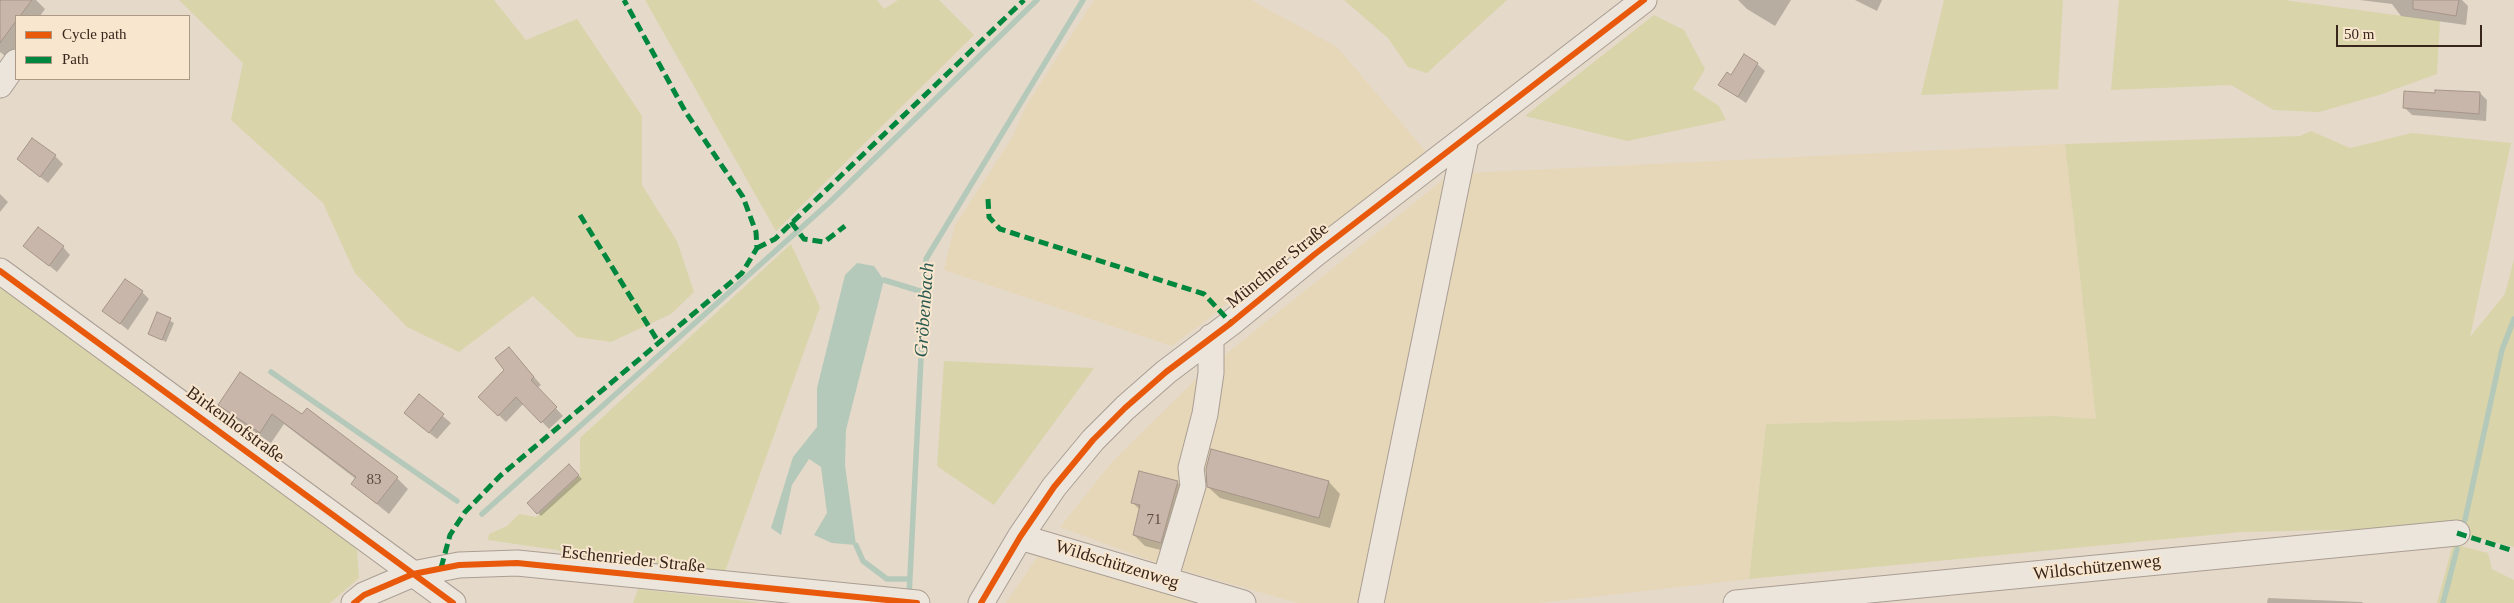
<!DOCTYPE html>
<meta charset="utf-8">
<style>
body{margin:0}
#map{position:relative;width:2514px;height:603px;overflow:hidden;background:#e5d9c9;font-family:"Times New Roman",serif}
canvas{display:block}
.legend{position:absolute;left:15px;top:15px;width:175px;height:65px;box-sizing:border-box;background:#f8e6ce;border:1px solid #ab9986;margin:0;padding:6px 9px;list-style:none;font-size:15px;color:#38251b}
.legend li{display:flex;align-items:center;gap:10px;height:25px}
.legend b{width:25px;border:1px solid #ab9986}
.scale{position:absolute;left:2336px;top:25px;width:146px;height:22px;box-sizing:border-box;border:2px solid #38251b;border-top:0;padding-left:6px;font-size:15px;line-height:18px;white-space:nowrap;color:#38251b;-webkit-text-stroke:4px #f8e6ce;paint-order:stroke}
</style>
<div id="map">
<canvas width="2514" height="603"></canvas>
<ul class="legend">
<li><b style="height:6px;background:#e8590c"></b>Cycle path</li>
<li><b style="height:6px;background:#00873e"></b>Path</li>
</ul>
<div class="scale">50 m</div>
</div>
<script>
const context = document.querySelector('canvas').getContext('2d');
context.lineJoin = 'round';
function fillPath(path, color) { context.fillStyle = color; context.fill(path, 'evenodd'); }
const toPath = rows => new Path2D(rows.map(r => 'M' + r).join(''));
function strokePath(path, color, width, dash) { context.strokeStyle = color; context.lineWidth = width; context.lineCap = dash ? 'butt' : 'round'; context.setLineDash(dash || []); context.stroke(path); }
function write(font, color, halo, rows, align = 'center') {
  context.font = font + ' "Times New Roman",serif'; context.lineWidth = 4; context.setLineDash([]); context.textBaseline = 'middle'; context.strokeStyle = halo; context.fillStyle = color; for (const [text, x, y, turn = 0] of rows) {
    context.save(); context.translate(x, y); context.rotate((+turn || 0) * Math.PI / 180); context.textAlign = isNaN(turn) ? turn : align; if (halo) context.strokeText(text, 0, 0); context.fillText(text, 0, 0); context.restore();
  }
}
fillPath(toPath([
 [1094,0,1251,0,1337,47,1427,153,1172,346,944,270,955,225,1012,138,1026,106],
 [2065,144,2096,419,2053,416,1766,424,1749,579,1538,603,1385,603,1469,173],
 [1454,171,1363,603,1298,603,1155,562,1060,527,1112,462,1201,374],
 [1038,556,1103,571,1210,603,1006,603]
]), '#e6d7b8');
fillPath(toPath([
 [179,0,494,0,526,40,577,19,642,116,642,185,677,241,694,292,671,314,611,342,577,337,533,296,459,352,407,327,355,273,323,203,231,120,243,63],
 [645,0,877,0,884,9,898,0,939,0,974,35,776,231],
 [1344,0,1507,0,1427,73,1408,67,1388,38],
 [1944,0,2063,0,2058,89,1921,95],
 [2119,0,2284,0,2440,21,2437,74,2379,95,2319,112,2274,110,2231,85,2111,90],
 [1654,15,1684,30,1705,69,1693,89,1719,106,1726,120,1627,141,1525,116],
 [2311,131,2350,148,2412,133,2511,143,2470,337,2505,294,2514,259,2514,547,2457,533,2384,529,2241,532,1749,579,1766,424,2053,416,2096,419,2065,144,2300,136],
 [791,244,820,307,723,577,580,561,557,550,488,540,489,534,507,526,519,514,536,517,580,475,580,438],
 [0,285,357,549,359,578,330,603,0,603],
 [944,361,1094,368,994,505,937,466],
 [2453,544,2488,553,2492,569,2514,580,2514,603,2437,603],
 [638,589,763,603,633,603]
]), '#d9d4aa');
fillPath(toPath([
 [857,263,874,266,884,280,846,430,845,465,856,545,832,543,814,535,827,513,821,467,809,459,792,485,781,535,771,528,793,457,817,427,817,388,845,275]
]), '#b5c9ba');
fillPath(toPath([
 [0,0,36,0,45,9,40,16,16,16,16,47,8,58,0,52],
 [1738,0,1791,0,1775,26,1747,9],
 [1855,0,1882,0,1877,11],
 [2360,0,2462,0,2468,6,2466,25,2401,16,2392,4],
 [1757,64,1765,71,1746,103,1720,85],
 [2405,93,2480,93,2487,100,2486,121,2412,115,2404,107],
 [55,156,63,164,48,183,18,159],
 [0,194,8,202,0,212],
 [25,246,63,247,70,255,57,272],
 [142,292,149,299,128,330,104,311],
 [158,314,174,323,166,342,149,333],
 [516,356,541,385,537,388,563,416,549,429,524,403,506,422,480,397],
 [241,374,397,478,408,489,389,514,352,484,356,479,284,424,271,443,231,416,220,405],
 [419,396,451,423,437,439,413,420],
 [569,466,582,479,541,516,529,503],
 [1177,482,1189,494,1172,553,1145,546,1134,535,1140,510,1133,503],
 [1329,482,1340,494,1330,528,1220,498,1208,487],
 [2268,598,2362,602,2363,603,2267,603]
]), '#0003');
strokePath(toPath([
 [884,280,923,292],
 [271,372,457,501],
 [482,514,830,202,1037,0],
 [2465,520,2502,350,2514,319],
 [856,545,863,561,887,579,909,579],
 [909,596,926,259,1083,0],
 [2443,603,2457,549]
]), '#b5c9ba', 5.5);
const building = toPath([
 [0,0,32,0,20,16,16,16,16,21,0,43,0,0],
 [2413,0,2459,0,2456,16,2413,9,2413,0],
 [1744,54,1758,63,1738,97,1718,85,1727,72,1731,75,1744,54],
 [2435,90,2480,92,2479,114,2403,108,2404,91,2435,93,2435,90],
 [32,138,56,155,40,177,17,159,32,138],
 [38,227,64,246,49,266,23,246,38,227],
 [125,279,143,291,120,324,102,311,125,279],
 [157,312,171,318,162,340,148,334,157,312],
 [509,347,534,377,531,380,557,407,541,423,516,397,498,416,478,397,504,370,495,358,509,347],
 [240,372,302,414,307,408,398,477,377,504,351,484,356,477,272,414,260,433,218,405,240,372],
 [419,394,444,414,429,433,404,413,419,394],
 [1211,449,1329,481,1319,518,1207,487,1206,469,1211,449],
 [569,464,579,475,537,514,527,503,569,464],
 [1139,471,1178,481,1161,543,1133,535,1140,505,1131,503,1139,471]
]);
fillPath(building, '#c9b6aa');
strokePath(building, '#a59489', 1);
const minor = toPath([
 [0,85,16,62],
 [0,271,453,603],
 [1020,537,1243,603],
 [1165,580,1193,486,1191,468,1205,414,1211,373,1211,337],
 [354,603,364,595,413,574,459,565,517,563,917,603],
 [981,603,1020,537,1054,487,1093,440,1125,408,1166,372,1231,323,1315,254,1644,0],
 [1371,603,1466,138],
 [1736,603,2457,533]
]);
strokePath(minor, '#aa9e93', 27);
strokePath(minor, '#ece5dc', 25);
strokePath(toPath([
 [988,199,989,217,1000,229,1204,294,1231,323],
 [580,215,659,343],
 [791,222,804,239,824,242,845,226],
 [757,248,775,239,1024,0],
 [2457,533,2514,551],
 [441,568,450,535,465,512,500,476,742,273,757,248,756,232,743,197,685,111,624,0]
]), '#00873e', 5, [10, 5]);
strokePath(toPath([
 [0,271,453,603],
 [354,603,364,595,413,574,459,565,517,563,917,603],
 [981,603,1020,537,1054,487,1093,440,1125,408,1166,372,1231,323,1315,254,1644,0]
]), '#e8590c', 6);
write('15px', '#5c493f', null, [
 ["83",374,480],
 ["71",1154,520]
]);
write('18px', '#38251b', '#f8e6ce', [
 ["Münchner Straße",1278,266,-39],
 ["Birkenhofstraße",235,425,36],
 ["Eschenrieder Straße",633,560,6],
 ["Wildschützenweg",1117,565,17],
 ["Wildschützenweg",2097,568,-6]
]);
write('italic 19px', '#295950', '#f8e6ce', [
 ["Gröbenbach",925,310,-86]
]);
</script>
